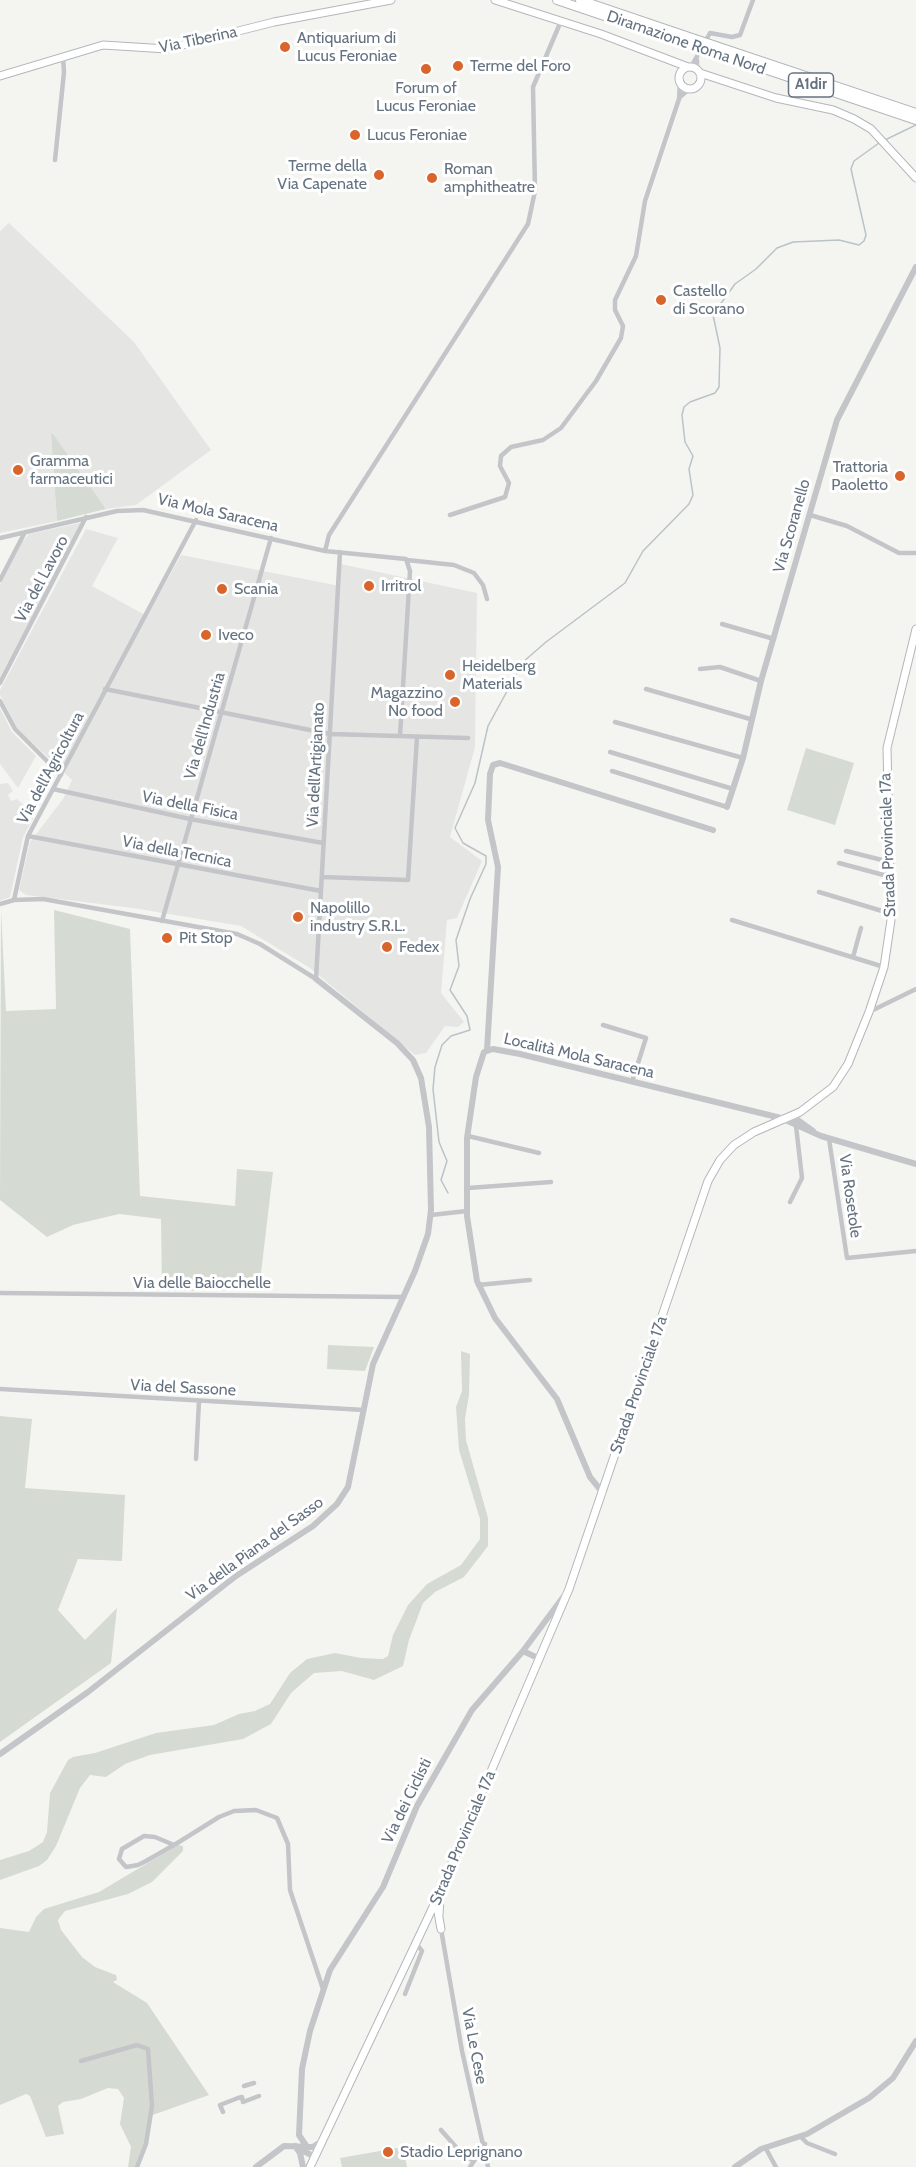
<!DOCTYPE html>
<meta charset="utf-8">
<style>
body{margin:0}
canvas{display:block;background:#f4f5f1}
</style>
<canvas width="916" height="2167"></canvas>
<script>
const context = document.querySelector('canvas').getContext('2d');
context.lineJoin = 'round';
function fillPath(path, color) { context.fillStyle = color; context.fill(path, 'evenodd'); }
const toPath = rows => new Path2D(rows.map(r => 'M' + r).join(''));
function strokePath(path, color, width, dash) { context.strokeStyle = color; context.lineWidth = width; context.lineCap = dash ? 'butt' : 'round'; context.setLineDash(dash || []); context.stroke(path); }
function write(font, color, halo, rows, align = 'center') {
  context.font = font + ' Cabin,sans-serif'; context.lineWidth = 6; context.setLineDash([]); context.textBaseline = 'middle'; context.strokeStyle = halo; context.fillStyle = color; for (const [text, x, y, turn = 0] of rows) {
    context.save(); context.translate(x, y); context.rotate((+turn || 0) * Math.PI / 180); context.textAlign = isNaN(turn) ? turn : align; if (halo) context.strokeText(text, 0, 0); context.fillText(text, 0, 0); context.restore();
  }
}
fillPath(toPath([
 [9,223,134,342,211,450,136,505,106,509,51,434,57,521,0,533,0,231],
 [80,523,81,528,0,677,0,584,22,542,29,534],
 [86,529,118,538,92,586,147,616,181,555,340,586,341,564,477,593,475,747,450,837,482,861,457,918,447,920,441,993,464,1022,458,1027,445,1026,426,1053,415,1055,310,968,241,926,133,908,26,895,19,890,30,842,63,799,72,780,17,728,0,695,0,690],
 [0,708,12,732,36,756,18,788,0,764],
 [8,783,13,791,8,795,11,801,17,799,32,813,33,819,23,837,10,897,0,901,0,784]
]), '#e5e6e4');
fillPath(toPath([
 [51,434,53,434,106,509,57,521],
 [806,748,854,763,835,825,787,810],
 [1,910,6,1011,56,1009,54,910,130,929,140,1196,235,1206,237,1169,273,1172,259,1290,162,1291,161,1219,119,1214,73,1225,47,1237,0,1200],
 [328,1345,374,1347,365,1371,327,1369],
 [461,1351,470,1354,469,1395,465,1419,466,1440,488,1518,488,1546,464,1577,435,1592,423,1603,409,1640,403,1666,374,1680,342,1671,314,1673,291,1693,271,1724,243,1739,150,1755,125,1764,106,1777,90,1775,80,1788,56,1846,47,1860,39,1866,0,1880,0,1860,29,1851,43,1842,47,1832,50,1793,68,1760,73,1757,95,1753,156,1733,214,1725,239,1714,255,1711,270,1704,290,1673,307,1659,335,1653,361,1658,383,1659,388,1656,393,1635,408,1605,427,1584,461,1565,480,1539,480,1519,459,1450,456,1407,462,1391],
 [0,1416,32,1419,25,1488,125,1495,122,1561,78,1559,58,1610,85,1640,117,1608,111,1663,0,1742],
 [178,1845,183,1846,183,1851,152,1882,128,1894,65,1911,58,1920,61,1930,82,1957,95,1967,116,1975,117,1980,113,1982,147,2003,209,2095,150,2116,146,2140,135,2167,128,2167,131,2147,120,2124,124,2098,118,2089,108,2088,81,2099,63,2102,58,2106,64,2134,46,2137,30,2096,26,2094,0,2105,0,1928,29,1932,36,1917,44,1909,99,1892],
 [403,2147,407,2167,342,2167,340,2158]
]), '#d5dbd2');
strokePath(toPath([
 [883,141,916,125],
 [448,1193,441,1180,447,1161,439,1142,433,1089,435,1067,442,1045,451,1036,470,1030,467,1016,450,990,459,966,456,940,470,899,486,864,486,856,463,843,455,828,475,783,488,726,523,662,546,642,625,583,643,551,689,504,693,495,689,469,693,456,685,442,682,415,684,407,690,402,715,393,719,387,720,348,712,310,722,302,735,284,756,269,777,248,793,242,839,240,859,245,864,241,866,235,851,169,854,161,879,143]
]), '#bac3c8', 1.5);
const secondary = toPath([
 [495,0,601,34,688,67],
 '679 78a11 11 0 1 1 22 0a11 11 0 1 1-22 0Z',
 [700,73,776,98,833,110,854,119,871,129,916,178],
 [0,76,103,45,167,49,274,22,391,0],
 [438,1912,441,1929],
 [439,1915,440,1897],
 [310,2167,433,1907,569,1589,708,1181,720,1160,734,1145,754,1132,800,1112,833,1087,848,1064,869,1012,884,967,891,920,887,748,916,629]
]);
const motorway = toPath([
 [557,0,693,46],
 [580,0,695,39],
 [710,44,916,113],
 [708,50,916,120]
]);
strokePath(secondary, '#b3b7bb', 9);
strokePath(motorway, '#b3b6b9', 10);
strokePath(toPath([
 [697,60,697,70],
 [691,67,710,33,732,37,740,35,753,0],
 [680,97,689,89],
 [55,160,64,72,63,57],
 [450,515,505,497,509,483,500,466,501,456,511,447,543,440,561,428,596,381,621,338,623,326,615,310,615,300,636,256,645,201,679,99,680,82],
 [810,515,847,526,899,553,916,553],
 [0,538,117,511,143,510,325,551,406,559,410,571,400,736],
 [325,551,329,535,528,224,535,191,533,87,561,21],
 [407,560,454,565,474,573,483,585,487,599],
 [0,580,25,532],
 [722,624,774,639],
 [700,669,720,667,761,681],
 [0,683,86,517],
 [105,689,330,734,468,738],
 [646,689,750,719],
 [0,701,15,729,61,775],
 [615,722,743,758],
 [610,752,733,789],
 [612,771,727,807],
 [53,789,190,819,323,843],
 [28,836,321,891],
 [846,851,890,862],
 [839,863,891,877],
 [322,877,408,880,417,737],
 [819,892,892,914],
 [14,900,28,836,196,520],
 [0,904,14,900,43,899,237,934,260,944,316,979,340,552],
 [732,920,884,967],
 [162,921,271,538],
 [853,957,861,928],
 [869,1012,916,989],
 [603,1025,646,1038,632,1082],
 [468,1136,539,1153],
 [829,1139,847,1258,916,1251],
 [468,1188,551,1182],
 [790,1202,802,1178,796,1126],
 [431,1215,467,1211],
 [478,1285,530,1280],
 [0,1293,403,1297],
 [0,1389,364,1410],
 [196,1459,199,1401],
 [174,1845,155,1837,144,1836,122,1849,119,1859,126,1867,138,1865,146,1861,174,1845,179,1842,219,1817,234,1811,256,1810,277,1818,288,1844,290,1890,323,1989],
 [441,1929,462,2051,488,2167],
 [405,1994,422,1951,416,1943],
 [81,2061,137,2045,148,2049,152,2106,146,2144,137,2167],
 [244,2086,254,2083],
 [223,2112,220,2105,238,2098,242,2097,243,2102,259,2096],
 [441,2130,464,2156,474,2161],
 [800,2136,807,2143,835,2154],
 [765,2147,776,2167],
 [470,2167,485,2144]
]), '#c3c5c9', 4.5);
strokePath(toPath([
 [727,807,743,758,761,681,837,420,916,267],
 [487,1050,498,867,488,820,490,774,493,765,500,763,713,830],
 [792,1116,813,1131],
 [603,1493,590,1477,557,1399,495,1318,477,1281,467,1216,467,1138,476,1077,484,1052,493,1049,520,1054,781,1118,821,1136,916,1164],
 [523,1651,567,1592],
 [0,1754,88,1692,236,1576,313,1526,337,1504,348,1487,373,1364,415,1271,428,1234,431,1210,429,1127,421,1078,413,1060,397,1043,316,979],
 [295,2146,300,2153,303,2167],
 [307,2147,299,2135,302,2069,310,2031,330,1970,383,1887,417,1806,472,1710,523,1651,540,1659],
 [298,2148,315,2157],
 [256,2167,284,2146,313,2147,322,2141],
 [735,2167,761,2149,807,2134,869,2098,893,2078,916,2041]
]), '#c3c5c9', 6);
strokePath(secondary, '#fff', 7);
strokePath(motorway, '#fff', 8);
const motorwayBridge = toPath([
 [695,39,710,44],
 [693,46,708,50]
]);
strokePath(motorwayBridge, '#b3b6b9', 10, []);
strokePath(motorwayBridge, '#fff', 8);
for (const [x, y, r, color] of [
 [285,47,6,"#d9652d"],
 [458,66,6,"#d9652d"],
 [426,69,6,"#d9652d"],
 [355,135,6,"#d9652d"],
 [379,175,6,"#d9652d"],
 [432,178,6,"#d9652d"],
 [661,300,6,"#d9652d"],
 [18,470,6,"#d9652d"],
 [900,476,6,"#d9652d"],
 [369,586,6,"#d9652d"],
 [222,589,6,"#d9652d"],
 [206,635,6,"#d9652d"],
 [450,675,6,"#d9652d"],
 [455,702,6,"#d9652d"],
 [298,917,6,"#d9652d"],
 [167,938,6,"#d9652d"],
 [387,947,6,"#d9652d"],
 [388,2152,6,"#d9652d"]
]) { const dot = new Path2D(); dot.arc(x, y, r, 0, 2 * Math.PI); context.fillStyle = color; context.fill(dot); strokePath(dot, '#fff', 2); }
for (const [x, y, w] of [
 [811,85,45]
]) { const box = new Path2D(); box.roundRect(x - w / 2, y - 12, w, 24, 4.5); context.fillStyle = '#fff'; context.fill(box); strokePath(box, '#657280', 1.5); }
write('bold 15px', '#657280', null, [
 ["A1dir",811,85]
]);
write('16px', '#657280', '#fff', [
 ["Antiquarium di",297,38],
 ["Lucus Feroniae",297,56],
 ["Terme del Foro",470,66],
 ["Forum of",426,88,"center"],
 ["Lucus Feroniae",426,106,"center"],
 ["Lucus Feroniae",367,135],
 ["Terme della",367,166,"right"],
 ["Via Capenate",367,184,"right"],
 ["Roman",444,169],
 ["amphitheatre",444,187],
 ["Castello",673,291],
 ["di Scorano",673,309],
 ["Gramma",30,461],
 ["farmaceutici",30,479],
 ["Trattoria",888,467,"right"],
 ["Paoletto",888,485,"right"],
 ["Irritrol",381,586],
 ["Scania",234,589],
 ["Iveco",218,635],
 ["Heidelberg",462,666],
 ["Materials",462,684],
 ["Magazzino",443,693,"right"],
 ["No food",443,711,"right"],
 ["Napolillo",310,908],
 ["industry S.R.L.",310,926],
 ["Pit Stop",179,938],
 ["Fedex",399,947],
 ["Stadio Leprignano",400,2152]
], 'left');
write('16px', '#657280', '#fff', [
 ["Via Tiberina",198,40,-12],
 ["Diramazione Roma Nord",686,43,19],
 ["Via Mola Saracena",218,513,13],
 ["Via Scoranello",792,526,-74],
 ["Via del Lavoro",42,579,-62],
 ["Via dell'Industria",205,726,-74],
 ["Via dell'Artigianato",316,765,-87],
 ["Via dell'Agricoltura",51,768,-62],
 ["Via della Fisica",190,806,11],
 ["Strada Provinciale 17a",888,845,-92],
 ["Via della Tecnica",177,852,11],
 ["Località Mola Saracena",579,1056,13],
 ["Via Rosetole",850,1196,82],
 ["Via delle Baiocchelle",202,1283],
 ["Strada Provinciale 17a",639,1385,-71],
 ["Via del Sassone",183,1388,3],
 ["Via della Piana del Sasso",255,1549,-36],
 ["Via dei Ciclisti",407,1801,-64],
 ["Strada Provinciale 17a",463,1838,-67],
 ["Via Le Cese",474,2046,79]
]);
</script>
